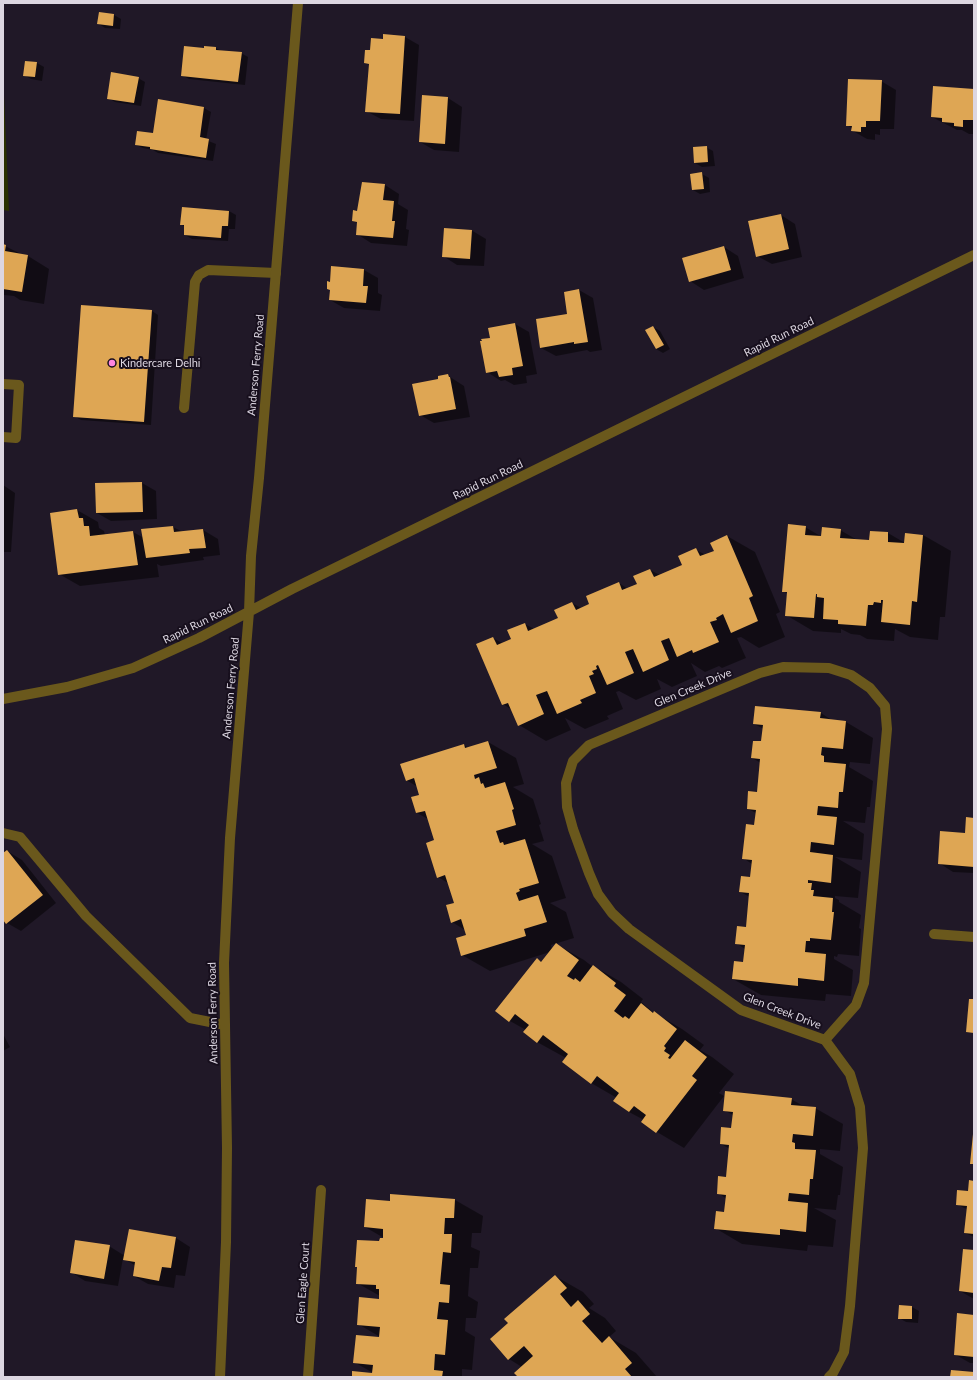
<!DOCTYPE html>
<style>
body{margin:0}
#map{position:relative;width:977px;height:1380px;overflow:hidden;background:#201827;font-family:Lato,sans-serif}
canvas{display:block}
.frame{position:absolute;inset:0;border:4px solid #dcd6e1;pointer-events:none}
</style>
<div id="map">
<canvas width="977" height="1380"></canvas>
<div class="frame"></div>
</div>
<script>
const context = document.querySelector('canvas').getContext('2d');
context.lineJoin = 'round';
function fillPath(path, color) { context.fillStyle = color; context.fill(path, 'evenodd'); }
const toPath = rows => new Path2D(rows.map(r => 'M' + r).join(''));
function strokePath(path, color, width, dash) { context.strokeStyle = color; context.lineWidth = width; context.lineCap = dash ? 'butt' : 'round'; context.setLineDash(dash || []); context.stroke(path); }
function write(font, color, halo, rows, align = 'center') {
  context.font = font + ' Lato,sans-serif'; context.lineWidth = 4; context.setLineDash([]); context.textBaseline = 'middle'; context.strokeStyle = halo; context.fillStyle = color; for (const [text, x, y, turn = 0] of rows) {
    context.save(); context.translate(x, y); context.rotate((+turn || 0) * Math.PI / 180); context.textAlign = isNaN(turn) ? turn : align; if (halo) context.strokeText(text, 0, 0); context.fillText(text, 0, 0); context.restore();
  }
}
fillPath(toPath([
 [3,72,9,211,3,210]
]), '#2b3100');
fillPath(toPath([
 [100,13,114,15,121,19,120,29,105,28,99,24],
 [405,37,419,45,414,121,381,119,366,111,370,65,365,63,371,52,384,40],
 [205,47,216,48,221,51,241,53,248,57,245,85,189,79,182,75,205,49],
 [26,62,37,63,44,67,42,81,31,79,24,75],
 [138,78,145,82,141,106,115,102,108,98],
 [881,81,896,90,894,129,880,129,880,135,875,134,875,140,867,139,853,131,853,129,847,125],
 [974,90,974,134,969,134,962,130,957,130,932,117],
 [423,96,448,98,462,107,459,152,434,150,420,142],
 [204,108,211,112,206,140,216,144,213,161,158,153,153,150,143,148,136,145],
 [706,147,713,151,715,166,702,167,695,163],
 [702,174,709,178,710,192,700,194,693,190],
 [385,185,399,194,398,204,408,210,406,229,409,230,407,246,371,243,357,234,358,223,353,221],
 [183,208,229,211,236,215,235,229,229,229,228,241,192,239,185,235,185,227,181,224],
 [781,215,795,224,802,257,772,264,757,256],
 [471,230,486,239,484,266,457,265,443,256],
 [3,245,23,255,28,256,49,269,44,304,20,300,14,296,4,295,3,297],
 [724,247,738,256,744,278,704,290,690,281],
 [332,267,364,270,378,278,378,293,382,295,380,311,344,308,330,300],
 [579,290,593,298,602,350,590,352,587,350,556,356,541,348,568,315],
 [152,311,158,315,151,425,81,420,74,416],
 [515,324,529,332,537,374,526,376,527,383,514,385,505,380,501,381,487,372],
 [653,327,660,331,670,349,663,353,656,349],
 [447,375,464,386,470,417,434,423,420,415,440,379],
 [142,483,156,491,157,519,111,521,97,513],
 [3,485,15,493,11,552,3,552],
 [77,510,98,522,99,528,104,531,105,535,133,532,144,538,173,527,183,532,203,530,218,539,220,555,203,557,204,560,161,566,157,564,159,577,80,586,59,574],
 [805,527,822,537,840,530,859,541,870,542,871,532,888,533,905,543,923,535,951,551,945,617,940,617,938,640,910,637,895,629,894,641,867,639,860,635,851,634,841,629,841,633,813,631,786,615,788,594,783,591],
 [812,591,818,594,818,597,811,592],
 [727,536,755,552,780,612,776,614,785,637,759,648,741,637,737,638,746,658,722,668,719,666,705,672,691,663,697,676,672,687,657,679,661,689,636,700,619,691,616,692,623,709,607,716,609,719,585,729,565,718,571,730,546,741,519,725,512,710,503,704,493,638,502,643,512,639,525,624,534,629,559,619,572,603,581,608,590,605,619,583,628,589,638,584,650,570,660,575,683,565,696,550,706,555,715,551],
 [821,713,833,721,846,722,873,738,870,764,850,762,849,767,873,781,870,807,867,807,865,823,843,821,864,834,862,860,835,857,861,872,858,898,835,896,835,898,839,900,839,902,861,915,859,928,861,929,859,956,838,954,837,957,834,956,834,959,853,970,851,996,826,994,825,1001,761,995,733,979,744,963,745,949,736,943,747,928,750,897,740,892,751,878,752,864,743,858,755,826,756,813,748,809,758,793,761,763,752,758,762,743,764,729,754,724],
 [488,742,516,758,524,784,513,787,533,799,541,824,539,825,544,841,532,844,552,856,566,898,550,903,566,912,574,938,551,945,552,949,556,944,584,960,593,967,593,966,621,982,643,999,641,1002,653,1012,682,1029,704,1045,700,1050,712,1057,734,1074,719,1093,724,1096,684,1148,657,1132,643,1122,644,1120,629,1112,617,1098,591,1083,566,1058,537,1042,526,1030,510,1021,497,1011,537,959,542,962,550,952,490,971,462,955,467,936,465,930,452,922,455,904,448,883,438,877,435,841,428,819,417,813,421,795,418,787,406,780,464,745,469,748],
 [974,819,974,873,953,872,939,863,966,834],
 [7,851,22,860,56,903,21,931,7,923,3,919,3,855],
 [3,1034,10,1047,3,1051],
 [791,1099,805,1107,815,1108,843,1124,840,1151,820,1149,820,1154,843,1167,840,1195,838,1195,836,1210,814,1208,836,1220,833,1247,808,1245,807,1251,742,1244,715,1228,725,1213,727,1199,718,1193,727,1178,730,1149,721,1144,732,1129,733,1115,724,1110],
 [974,1182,974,1237,965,1233,967,1209,964,1208,957,1204,969,1192],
 [391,1195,455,1200,483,1216,481,1233,472,1233,471,1247,480,1251,478,1268,470,1268,468,1296,478,1302,476,1318,466,1318,465,1331,475,1337,472,1370,462,1369,462,1377,353,1377,375,1374,354,1362,382,1338,358,1324,379,1300,380,1296,357,1283,358,1268,356,1266,384,1238,365,1227,391,1202],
 [130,1230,176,1238,190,1247,185,1276,176,1275,174,1288,148,1284,134,1276,136,1266,123,1258,118,1286,85,1281,71,1272,109,1246,125,1256],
 [974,1251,974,1299,960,1291],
 [555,1276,583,1292,594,1304,589,1308,605,1318,616,1331,609,1337,636,1353,657,1377,519,1377,522,1367,509,1359,510,1323],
 [900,1306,912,1307,919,1311,918,1323,906,1322,899,1318],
 [974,1316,974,1363,970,1363,956,1355]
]), '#0007');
fillPath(toPath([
 [99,12,114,14,113,26,97,24],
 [383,34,405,36,400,114,365,112,369,64,364,63,365,50,370,50,371,38,383,39],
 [184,46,204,48,204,46,216,47,216,50,242,52,238,82,181,76],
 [25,61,37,62,35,77,23,76],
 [111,72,139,77,134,103,107,99],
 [848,79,882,80,880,121,866,121,866,127,861,127,861,132,851,131,852,126,846,126],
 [933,86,974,89,974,120,963,120,963,127,954,126,954,123,942,122,942,118,931,117],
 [422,95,448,97,445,144,419,142],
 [158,99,204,107,200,137,209,139,206,158,150,149,150,147,135,145,137,131,153,133],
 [707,146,708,162,694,163,693,147],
 [702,172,704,189,692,190,690,174],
 [362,182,385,184,383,200,394,201,392,221,395,221,393,238,356,235,357,222,352,221,353,210,357,211],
 [182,207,229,211,228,226,222,226,221,238,184,235,184,225,180,225],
 [781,214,789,249,756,257,748,221],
 [444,228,472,230,470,259,442,257],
 [3,244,6,245,5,251,28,255,22,292,3,289],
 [724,246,731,270,689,282,682,258],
 [331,266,364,269,363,286,368,286,366,303,329,300,330,290,327,289,327,281,330,282],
 [579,289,588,342,574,344,574,342,540,348,536,319,567,314,564,292],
 [81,305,152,310,144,422,73,417],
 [515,323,523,366,512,368,513,375,499,377,497,371,486,373,480,341,482,341,481,339,490,338,488,328],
 [653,326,664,345,656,349,645,330],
 [448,374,449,377,450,377,456,409,419,416,412,384,438,379,438,376],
 [142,482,143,512,96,513,95,483],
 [77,509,79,518,83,518,84,526,89,526,90,536,133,531,138,565,58,575,50,513],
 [788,524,806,526,805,535,821,536,822,527,841,529,840,538,869,540,870,531,888,532,888,542,904,543,905,533,923,535,917,602,912,601,910,625,881,622,883,600,881,600,881,603,874,602,873,605,868,605,866,626,838,624,838,620,823,619,824,598,817,597,817,594,816,594,814,618,785,616,787,592,782,592],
 [173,526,174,532,203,529,206,548,189,549,190,553,146,558,141,529],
 [727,535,753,596,749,598,758,621,731,633,723,614,716,618,717,620,710,622,719,642,693,653,692,650,677,657,669,638,661,641,669,660,643,672,633,649,625,652,634,673,607,685,598,665,596,666,597,669,592,671,594,674,589,676,596,693,580,700,582,703,557,714,547,691,536,695,544,714,518,726,508,703,502,705,476,644,493,637,497,645,511,639,507,630,525,623,528,631,558,618,554,610,572,602,576,610,589,604,586,596,619,582,622,590,637,584,633,576,650,569,654,577,682,565,678,556,696,548,700,556,714,551,710,543],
 [755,706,821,712,820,718,846,721,843,749,822,747,821,755,824,756,824,762,846,764,843,792,839,792,838,808,818,806,817,815,837,817,834,845,811,842,810,852,833,855,831,883,808,880,808,883,812,883,811,890,814,890,813,896,833,898,832,912,834,912,831,940,810,938,810,941,806,941,805,952,826,954,824,981,798,978,798,986,732,979,734,961,743,962,745,945,735,944,737,926,746,927,749,893,739,892,741,876,750,877,752,860,742,859,746,824,754,825,756,810,747,809,748,791,757,792,760,759,751,758,753,741,761,741,763,725,753,724],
 [488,741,497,768,474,775,475,779,479,777,481,784,483,783,485,788,505,782,514,809,512,810,516,825,496,831,500,843,503,842,504,845,525,839,539,883,519,889,520,891,516,893,519,901,538,895,547,922,524,929,526,936,461,956,456,938,466,935,461,919,451,923,446,905,454,903,445,875,437,878,426,843,434,840,425,811,416,813,411,797,419,795,414,778,406,781,400,764,464,744,465,748],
 [966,817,974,818,974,867,938,864,940,831,965,833],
 [7,850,43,895,6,924,3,920,3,853],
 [556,943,579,960,567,976,574,980,575,978,580,982,593,965,616,983,614,986,626,995,614,1011,623,1018,625,1016,629,1019,641,1003,653,1013,654,1011,677,1029,664,1046,666,1048,664,1051,670,1055,668,1058,670,1059,685,1040,707,1057,692,1076,697,1080,656,1133,641,1122,646,1115,634,1106,629,1112,613,1101,619,1093,597,1076,591,1084,562,1062,568,1054,543,1035,537,1043,523,1032,529,1025,515,1014,509,1022,495,1011,537,958,541,962],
 [969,999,974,999,974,1033,966,1032],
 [725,1091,792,1098,791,1105,816,1107,813,1136,793,1134,792,1142,795,1143,795,1149,816,1150,813,1179,810,1179,809,1195,789,1193,788,1201,808,1203,806,1232,780,1229,780,1235,714,1229,716,1211,724,1212,726,1195,717,1194,718,1176,726,1177,729,1145,720,1144,721,1127,731,1128,733,1112,723,1111],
 [973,1134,974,1134,974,1164,970,1164],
 [969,1180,974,1181,974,1234,964,1233,967,1206,956,1205,957,1190,968,1191],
 [390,1194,455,1199,454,1218,445,1218,444,1234,452,1234,451,1253,443,1252,440,1284,450,1285,449,1303,439,1302,437,1319,448,1320,445,1355,435,1354,434,1370,443,1371,442,1377,352,1377,352,1371,372,1373,373,1365,353,1363,356,1335,379,1337,380,1327,357,1325,359,1297,379,1299,379,1289,376,1289,376,1285,356,1284,357,1267,355,1267,357,1240,379,1241,380,1238,383,1238,383,1229,364,1227,366,1199,390,1201],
 [129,1229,176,1237,171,1268,162,1267,159,1281,133,1276,135,1262,123,1260],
 [75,1240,110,1245,104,1279,70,1273],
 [963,1249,974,1250,974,1293,959,1291],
 [555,1275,567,1288,560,1294,571,1307,578,1300,590,1314,582,1321,602,1343,609,1336,632,1363,625,1369,632,1377,518,1377,514,1373,533,1356,524,1346,508,1360,490,1339,508,1323,504,1319],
 [899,1305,912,1306,912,1319,898,1319],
 [957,1313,974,1315,974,1357,954,1355],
 [951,1370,974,1372,974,1377,950,1377]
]), '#dea654');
strokePath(toPath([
 [3,384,19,385,16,438,3,437],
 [184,408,195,282,199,275,208,270,276,273],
 [3,833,20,837,86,916,190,1018,225,1025]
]), '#6a581c', 10);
strokePath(toPath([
 [934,934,974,937],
 [825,1040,856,1005,864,983,887,729,885,706,870,688,851,675,829,668,783,667,760,673,589,745,573,761,566,783,567,807,573,829,589,873,598,894,612,913,629,929,741,1010,825,1040,850,1074,860,1107,863,1148,850,1306,844,1352,833,1373,829,1377],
 [308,1377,321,1190]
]), '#6a581c', 10);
strokePath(toPath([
 [3,699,67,687,133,668,199,638,292,589,974,255],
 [220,1377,226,1242,227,1148,224,963,230,838,249,612,251,556,259,478,298,3]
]), '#6a581c', 10);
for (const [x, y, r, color] of [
 [112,363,4,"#ff85df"]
]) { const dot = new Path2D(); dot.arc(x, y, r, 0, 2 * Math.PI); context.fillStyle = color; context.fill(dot); strokePath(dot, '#170f1d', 1.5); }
write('11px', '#dcd6e1', '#170f1d', [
 ["Rapid Run Road",779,337,-26],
 ["Anderson Ferry Road",256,365,-85],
 ["Rapid Run Road",488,480,-26],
 ["Rapid Run Road",198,624,-26],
 ["Anderson Ferry Road",231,688,-85],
 ["Glen Creek Drive",693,688,-23],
 ["Glen Creek Drive",782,1011,21],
 ["Anderson Ferry Road",213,1013,-91],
 ["Glen Eagle Court",303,1283,-86]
]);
write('11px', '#dcd6e1', '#170f1d', [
 ["Kindercare Delhi",120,363]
], 'left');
</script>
